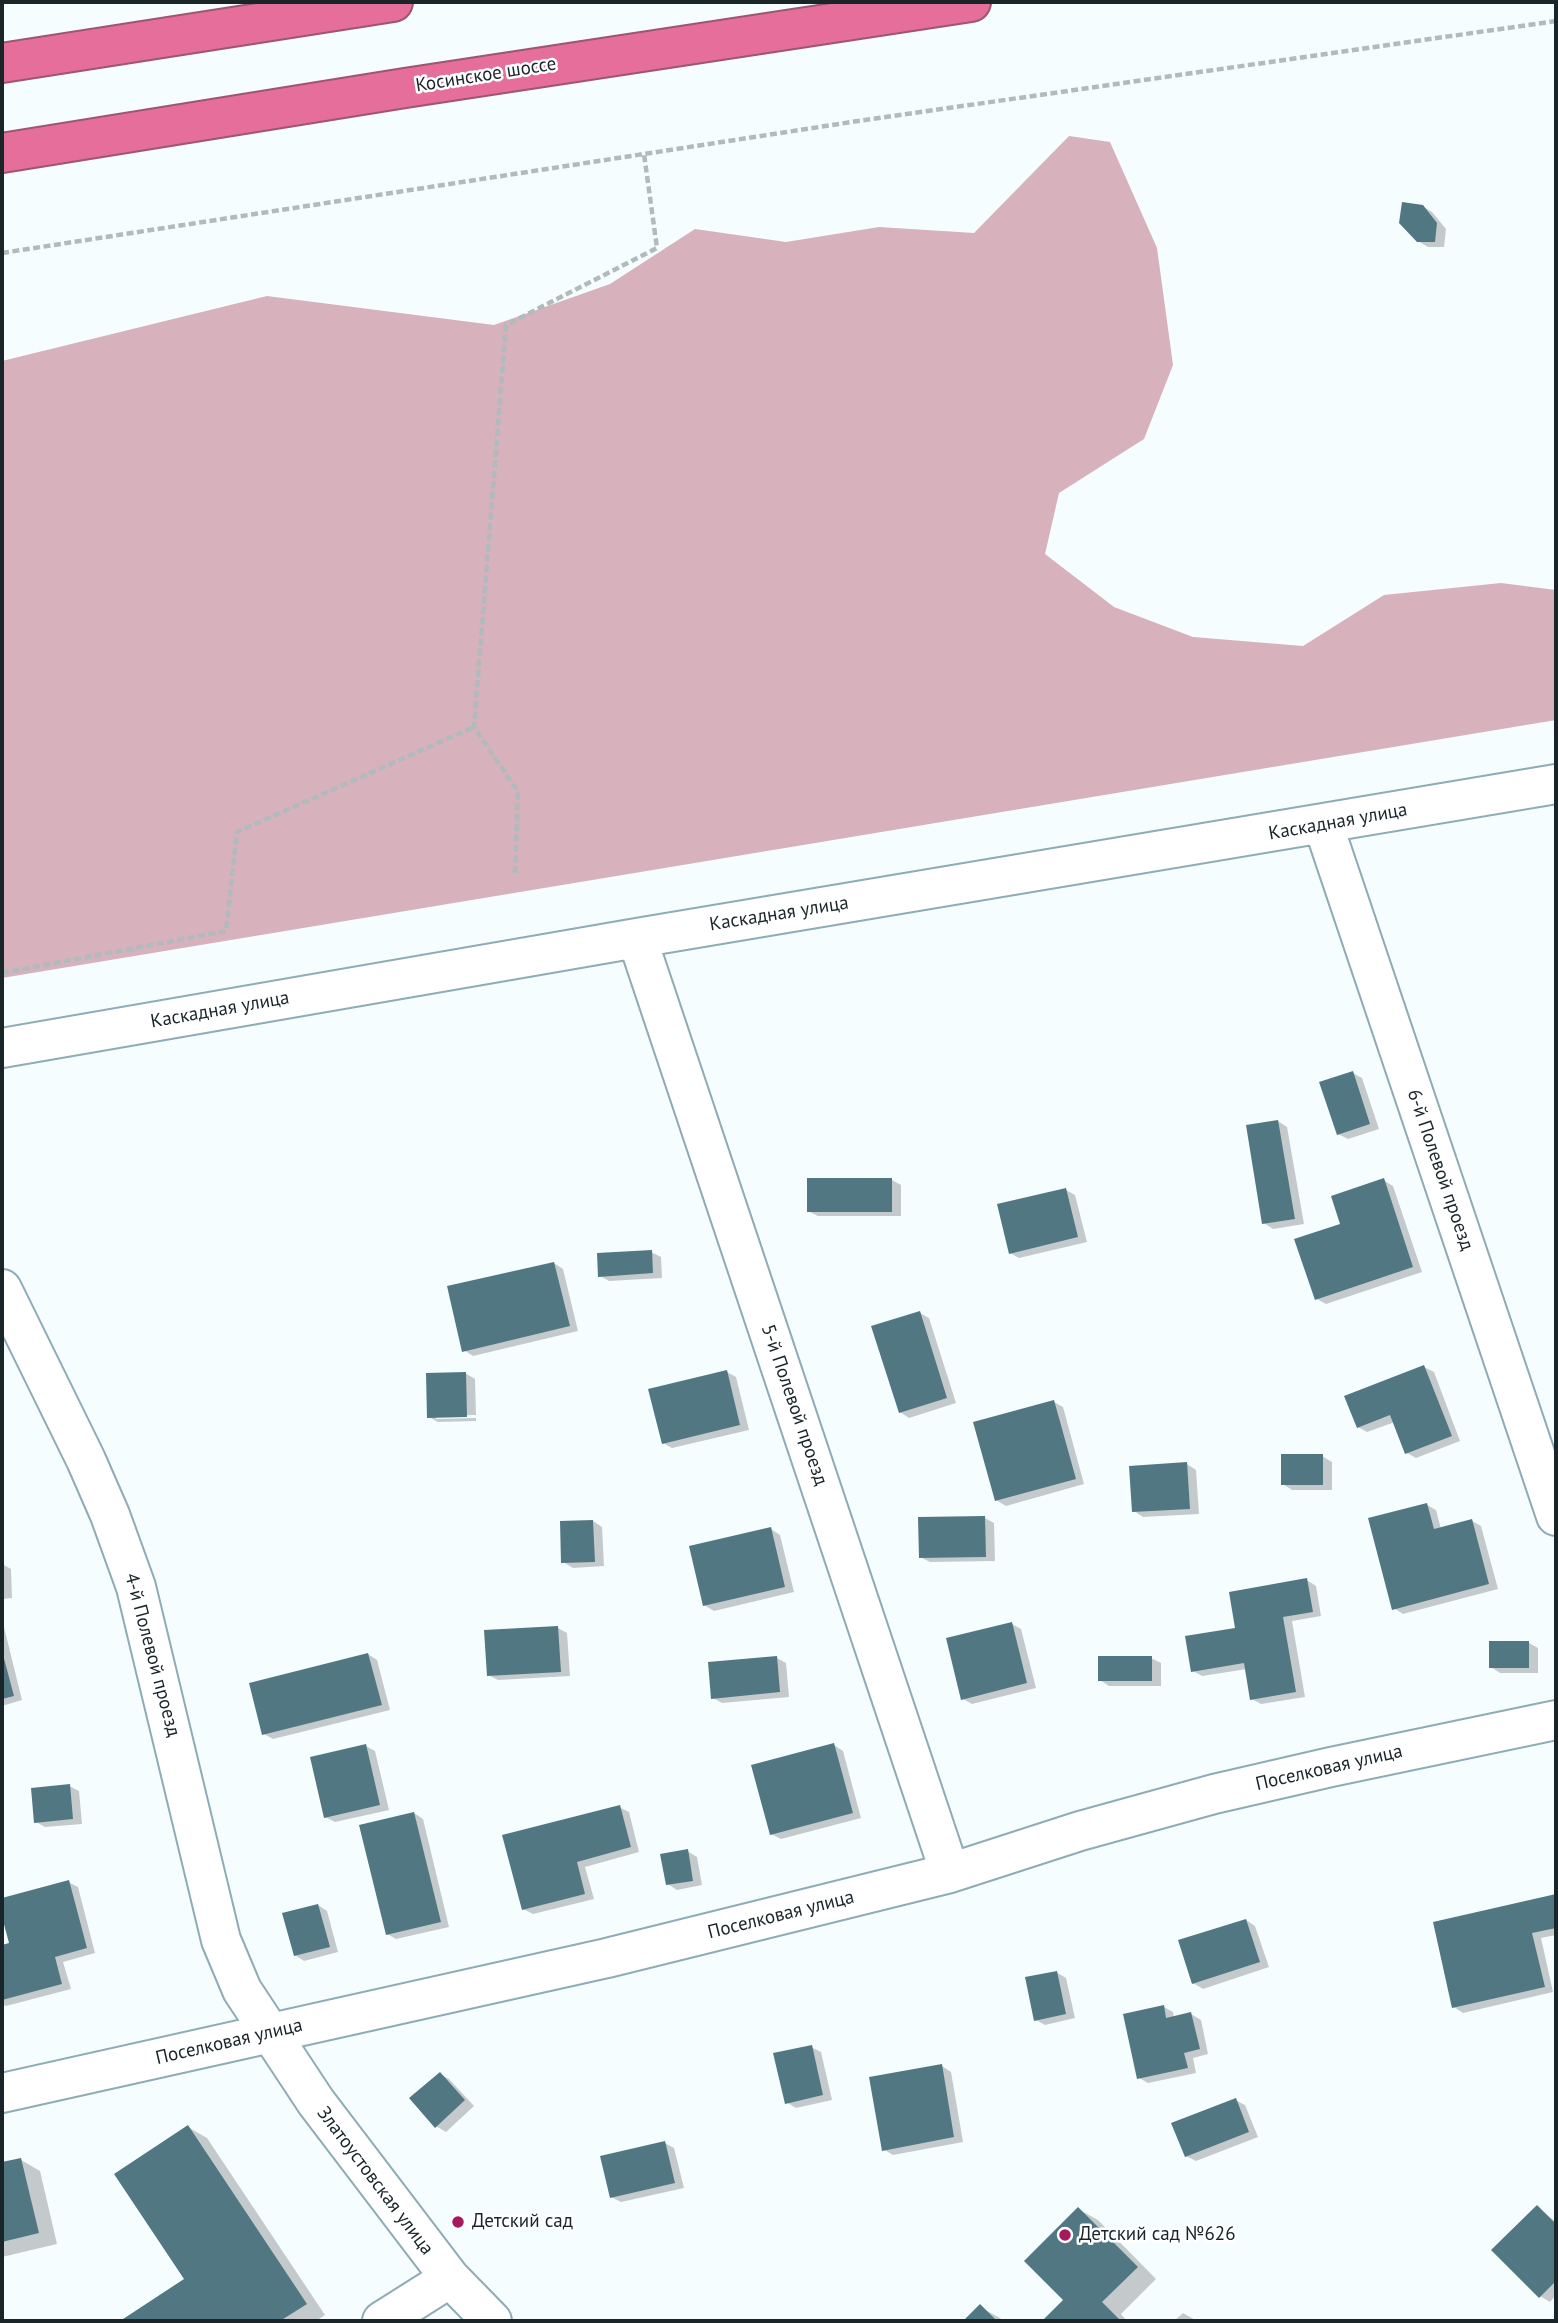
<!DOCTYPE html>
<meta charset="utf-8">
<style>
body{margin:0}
#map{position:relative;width:1558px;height:2323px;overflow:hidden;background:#f6fdff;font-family:"PT Sans",sans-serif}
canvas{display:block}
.frame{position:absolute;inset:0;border:4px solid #192529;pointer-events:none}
</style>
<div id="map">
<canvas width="1558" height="2323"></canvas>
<div class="frame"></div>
</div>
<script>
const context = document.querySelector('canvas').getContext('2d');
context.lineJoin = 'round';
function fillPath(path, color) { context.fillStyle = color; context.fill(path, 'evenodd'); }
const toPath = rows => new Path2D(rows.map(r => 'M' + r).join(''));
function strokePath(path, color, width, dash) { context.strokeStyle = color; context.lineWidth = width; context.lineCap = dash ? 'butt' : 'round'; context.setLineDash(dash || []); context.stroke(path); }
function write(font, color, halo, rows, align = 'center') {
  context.font = font + ' "PT Sans",sans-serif'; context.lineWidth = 5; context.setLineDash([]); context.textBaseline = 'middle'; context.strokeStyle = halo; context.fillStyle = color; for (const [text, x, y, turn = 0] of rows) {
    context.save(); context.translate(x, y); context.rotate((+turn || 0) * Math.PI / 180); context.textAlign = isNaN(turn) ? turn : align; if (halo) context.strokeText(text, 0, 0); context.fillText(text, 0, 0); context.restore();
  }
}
fillPath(toPath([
 [1069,136,1110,142,1157,248,1173,365,1144,439,1059,493,1045,554,1114,607,1193,637,1303,646,1384,595,1501,583,1556,590,1556,720,2,978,2,361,267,296,494,325,610,284,695,229,786,242,879,227,974,233]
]), '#d7b1bc');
fillPath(toPath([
 [1422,206,1432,212,1446,229,1444,247,1428,247,1418,241],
 [1353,1073,1362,1078,1379,1129,1348,1139,1338,1134],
 [1278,1121,1287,1127,1304,1224,1273,1229,1264,1223],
 [892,1180,901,1185,901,1216,818,1216,808,1211],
 [1383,1180,1393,1186,1422,1272,1326,1304,1317,1299],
 [1066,1190,1075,1195,1087,1242,1019,1258,1010,1253],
 [651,1252,661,1257,662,1278,609,1281,600,1276],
 [554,1263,563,1269,578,1331,473,1356,464,1350],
 [920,1313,929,1318,956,1403,909,1418,900,1412],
 [1424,1367,1434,1372,1460,1441,1416,1458,1407,1453,1395,1422,1367,1432,1358,1427],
 [727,1372,736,1377,749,1430,672,1448,663,1443],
 [465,1373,475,1379,476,1415,436,1416,436,1419,476,1418,476,1421,438,1422,429,1417],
 [1054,1402,1063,1407,1084,1484,1006,1506,996,1500],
 [1322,1456,1332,1462,1332,1490,1292,1490,1283,1484],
 [1187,1464,1196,1470,1199,1514,1143,1517,1134,1511],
 [1427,1505,1436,1510,1441,1529,1472,1521,1481,1526,1498,1589,1403,1614,1394,1608],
 [985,1518,994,1523,995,1561,930,1562,920,1557],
 [593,1521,602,1527,604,1566,573,1568,563,1562],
 [771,1529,780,1535,794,1592,714,1611,704,1605],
 [2,1564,11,1569,12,1598,2,1599],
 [1307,1580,1316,1586,1321,1616,1292,1621,1305,1697,1261,1704,1252,1699,1247,1669,1202,1676,1193,1671,1237,1629],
 [2,1619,22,1700,2,1706],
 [1012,1624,1021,1629,1036,1688,972,1704,963,1699],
 [558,1628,567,1633,570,1676,498,1680,488,1675],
 [1529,1643,1538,1648,1538,1673,1500,1673,1491,1667],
 [368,1654,377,1660,390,1710,273,1739,264,1734],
 [777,1658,786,1663,789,1697,722,1703,713,1698],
 [1151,1658,1161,1663,1161,1686,1109,1686,1100,1680],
 [834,1745,843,1751,861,1818,781,1839,771,1834],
 [366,1746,375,1751,389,1810,335,1822,325,1817],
 [69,1786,79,1791,82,1824,45,1827,36,1822],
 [619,1807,629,1812,639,1852,585,1867,594,1899,533,1914,523,1909],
 [414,1813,423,1819,449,1927,396,1939,387,1934],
 [687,1851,697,1857,702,1885,677,1890,668,1884],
 [68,1882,78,1887,95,1953,63,1962,71,1989,6,2006,2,2004,2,1946,11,1944,2,1910,2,1899],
 [1556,1896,1556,1935,1541,1938,1553,1992,1463,2013,1454,2007,1435,1924],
 [318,1905,327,1911,338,1952,304,1961,295,1955],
 [1246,1920,1255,1926,1269,1967,1203,1989,1193,1983],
 [1056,1972,1066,1978,1075,2018,1045,2025,1036,2020],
 [1164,2007,1173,2012,1174,2018,1191,2014,1201,2020,1208,2054,1193,2058,1196,2073,1148,2083,1139,2078],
 [811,2047,821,2052,832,2100,796,2108,786,2102],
 [942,2066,951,2072,963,2142,893,2155,883,2149],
 [440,2074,449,2079,474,2106,446,2132,436,2126],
 [1235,2100,1245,2105,1258,2137,1196,2161,1186,2156],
 [188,2127,207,2138,325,2315,316,2321,124,2321,187,2279],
 [665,2143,674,2148,684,2188,621,2202,611,2197],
 [21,2160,40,2171,57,2244,2,2257,2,2164],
 [1537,2207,1556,2222,1556,2295,1550,2302,1540,2296],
 [1078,2209,1098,2220,1156,2279,1121,2314,1127,2321,1045,2321,1065,2300],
 [980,2307,1000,2318,1003,2321,965,2321],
 [1183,2313,1197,2321,1174,2321]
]), '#0003');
fillPath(toPath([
 [1402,202,1423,205,1437,223,1435,242,1417,242,1399,223],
 [1353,1071,1370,1124,1337,1135,1319,1082],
 [1278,1120,1295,1219,1262,1224,1246,1125],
 [807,1178,892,1178,892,1212,807,1212],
 [1384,1178,1413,1267,1315,1300,1294,1239,1340,1224,1331,1196],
 [1066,1188,1078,1237,1009,1254,997,1204],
 [652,1250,653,1273,598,1277,597,1253],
 [554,1262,570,1326,462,1352,447,1286],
 [920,1311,947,1398,899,1413,871,1326],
 [1424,1365,1452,1436,1405,1454,1390,1415,1357,1428,1344,1396],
 [727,1370,740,1425,662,1444,648,1389],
 [466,1372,467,1417,427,1418,426,1373],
 [1054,1400,1076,1479,995,1501,973,1422],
 [1281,1454,1323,1454,1323,1485,1281,1485],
 [1187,1462,1190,1509,1132,1512,1129,1466],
 [1427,1503,1434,1529,1472,1519,1489,1584,1392,1610,1368,1518],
 [985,1516,986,1557,919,1558,918,1517],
 [593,1520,595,1562,561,1563,560,1521],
 [771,1527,785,1587,703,1606,689,1546],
 [1307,1578,1313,1612,1283,1617,1296,1692,1250,1700,1244,1663,1191,1672,1185,1636,1235,1628,1229,1592],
 [1012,1622,1027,1683,961,1700,946,1638],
 [558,1626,561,1672,487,1676,484,1630],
 [1489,1641,1529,1641,1529,1668,1489,1668],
 [2,1651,14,1696,2,1699],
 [368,1653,382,1705,262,1735,249,1683],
 [777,1656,780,1692,711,1699,708,1662],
 [1098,1656,1152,1656,1152,1681,1098,1681],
 [834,1743,853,1813,770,1835,751,1765],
 [366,1744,380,1805,324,1818,310,1757],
 [70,1784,73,1819,34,1823,31,1788],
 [620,1805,631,1847,577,1862,585,1894,522,1910,502,1835],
 [414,1812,441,1922,386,1935,359,1825],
 [688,1849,693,1881,666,1885,660,1854],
 [69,1880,87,1948,55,1957,62,1984,2,2000,2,1945,9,1943,2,1917,2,1898],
 [1556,1894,1556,1928,1532,1933,1545,1987,1452,2008,1433,1922],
 [318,1904,330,1947,294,1956,282,1913],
 [1246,1919,1260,1962,1192,1984,1178,1940],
 [1057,1971,1066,2014,1034,2021,1025,1977],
 [1164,2005,1166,2018,1191,2012,1200,2049,1184,2053,1188,2068,1137,2079,1123,2014],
 [812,2045,823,2095,785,2104,773,2053],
 [942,2064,954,2137,882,2151,869,2077],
 [440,2072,465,2100,435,2128,409,2098],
 [1236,2098,1249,2132,1185,2157,1171,2123],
 [188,2125,307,2304,280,2321,120,2321,184,2279,114,2174],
 [665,2141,675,2183,610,2198,600,2156],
 [21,2158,39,2233,2,2242,2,2162],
 [1537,2205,1556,2224,1556,2281,1539,2298,1491,2250],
 [1078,2207,1138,2267,1102,2302,1121,2321,1042,2321,1063,2300,1024,2261],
 [980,2304,997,2321,963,2321]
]), '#517782');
const minor = toPath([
 [1323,824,1556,1516],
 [637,938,950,1873],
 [2,1048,637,938,1556,784],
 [2,1289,86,1460,110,1515,136,1587,221,1940,242,1990,316,2102,450,2278,492,2321],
 [2,2093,607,1958,950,1873,1080,1831,1214,1794,1331,1767,1556,1720],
 [382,2321,450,2278]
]);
const highway = toPath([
 [2,63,393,2],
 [2,153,405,88,971,2]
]);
strokePath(minor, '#8eacb6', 42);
strokePath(highway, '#9e5572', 42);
strokePath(toPath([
 [2,253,858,121,1556,21],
 [515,873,518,792,474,727,506,325,657,248,644,154],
 [2,973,226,931,237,832,474,727]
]), '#b1babc', 4.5, [7, 3.5]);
strokePath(minor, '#fff', 38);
strokePath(highway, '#e56f9a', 38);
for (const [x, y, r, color] of [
 [458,2222,7,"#a6195c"],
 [1065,2235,7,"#a6195c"]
]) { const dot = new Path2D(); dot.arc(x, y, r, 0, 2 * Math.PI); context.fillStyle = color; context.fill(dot); strokePath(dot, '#fff', 2.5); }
write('19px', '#192529', '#fff', [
 ["Косинское шоссе",486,75,-9],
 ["Каскадная улица",1338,822,-10],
 ["Каскадная улица",779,914,-9],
 ["Каскадная улица",220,1010,-10],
 ["6-й Полевой проезд",1440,1170,71],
 ["5-й Полевой проезд",794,1405,71],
 ["4-й Полевой проезд",152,1655,75],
 ["Поселковая улица",1329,1768,-13],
 ["Поселковая улица",781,1915,-14],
 ["Поселковая улица",229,2042,-13],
 ["Златоустовская улица",375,2181,53]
]);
write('19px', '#192529', '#fff', [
 ["Детский сад",472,2222],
 ["Детский сад №626",1079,2235]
], 'left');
</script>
